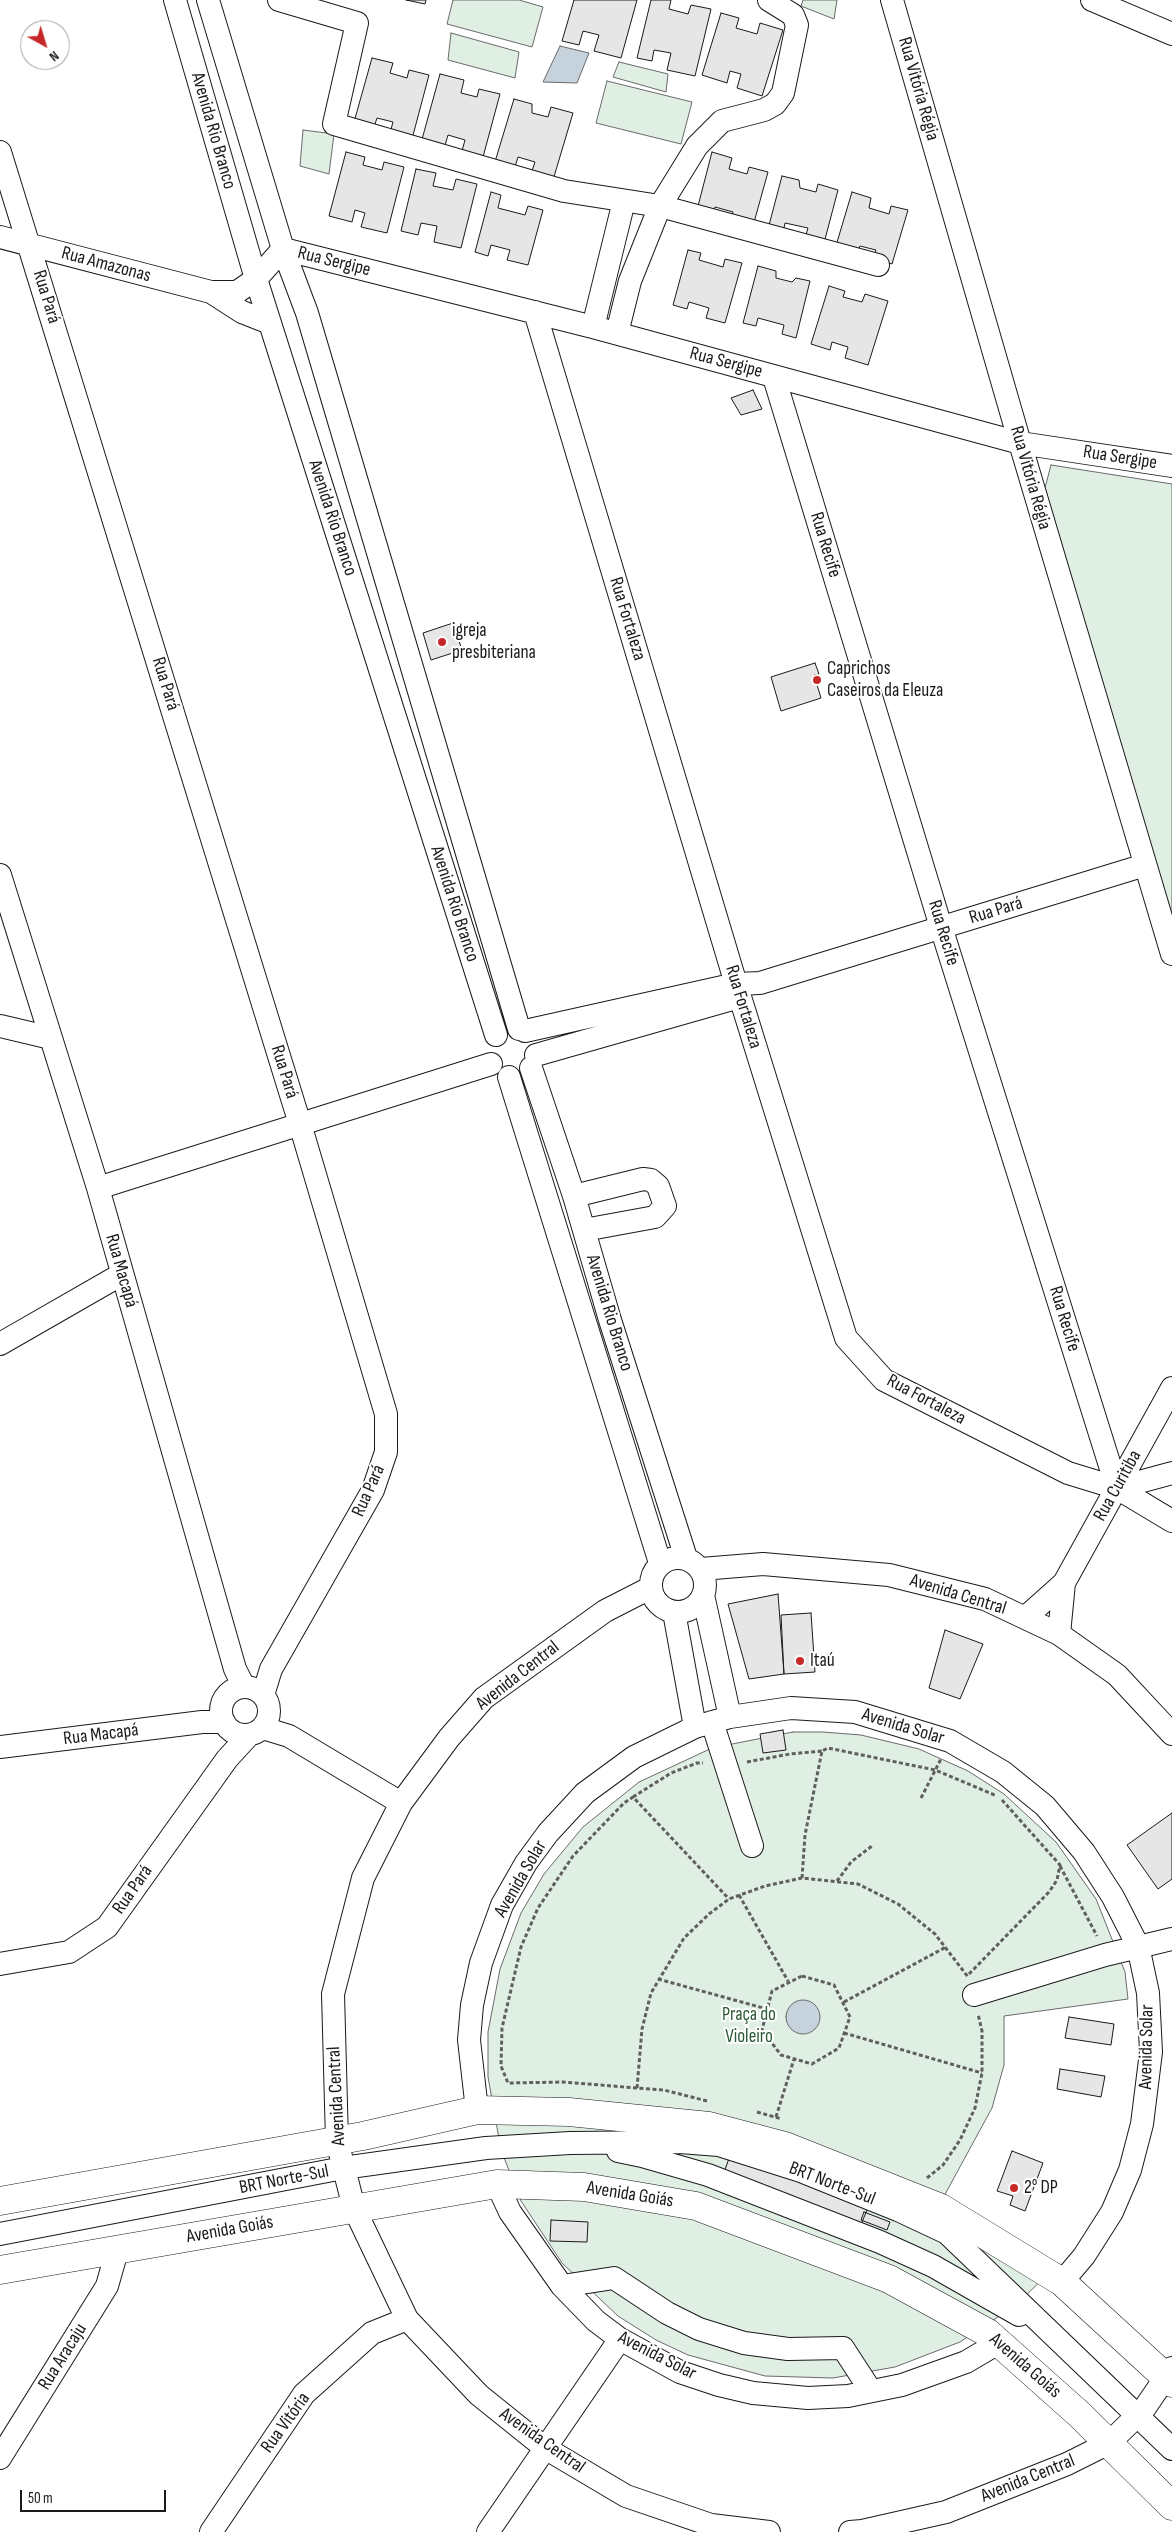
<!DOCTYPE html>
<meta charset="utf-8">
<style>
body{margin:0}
#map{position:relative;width:1172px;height:2532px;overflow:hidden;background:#fff;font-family:"Sofia Sans Condensed",sans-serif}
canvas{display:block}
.north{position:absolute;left:20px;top:20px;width:50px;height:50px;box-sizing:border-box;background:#fff;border:1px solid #a3a3a3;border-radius:50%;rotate:141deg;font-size:14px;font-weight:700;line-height:20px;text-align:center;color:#1a1a1a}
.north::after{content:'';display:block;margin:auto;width:18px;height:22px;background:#c62828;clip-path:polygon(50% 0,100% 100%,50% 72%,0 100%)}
.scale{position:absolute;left:20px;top:2490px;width:146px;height:22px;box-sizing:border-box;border:2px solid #1a1a1a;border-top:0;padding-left:6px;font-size:15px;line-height:18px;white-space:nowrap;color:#1a1a1a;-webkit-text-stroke:4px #fff;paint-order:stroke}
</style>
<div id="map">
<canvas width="1172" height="2532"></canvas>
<div class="north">N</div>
<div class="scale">50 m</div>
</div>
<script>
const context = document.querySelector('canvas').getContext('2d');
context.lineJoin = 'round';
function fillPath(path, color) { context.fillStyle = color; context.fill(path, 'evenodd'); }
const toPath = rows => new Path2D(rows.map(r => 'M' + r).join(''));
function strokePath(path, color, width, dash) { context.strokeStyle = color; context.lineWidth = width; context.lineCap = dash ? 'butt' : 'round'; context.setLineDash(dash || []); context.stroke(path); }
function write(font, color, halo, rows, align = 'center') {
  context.font = font + ' "Sofia Sans Condensed",sans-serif'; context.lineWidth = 4; context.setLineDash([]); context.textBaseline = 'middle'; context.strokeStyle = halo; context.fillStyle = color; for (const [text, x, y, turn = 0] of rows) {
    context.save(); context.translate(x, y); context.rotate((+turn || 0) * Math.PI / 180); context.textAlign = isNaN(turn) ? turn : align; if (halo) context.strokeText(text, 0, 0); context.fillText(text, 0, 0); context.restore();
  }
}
const green = toPath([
 [453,0,519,0,543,7,532,47,447,24,453,0],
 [803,0,837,0,834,19,801,6,803,0],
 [451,33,519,52,515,78,448,60,451,33],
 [619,62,668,74,666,92,613,77,619,62],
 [607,81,692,102,681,144,596,123,607,81],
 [303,130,334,134,329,174,300,166,303,130],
 [1051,465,1172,484,1172,918,1045,488,1051,465],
 [793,1732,823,1732,861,1735,919,1749,968,1771,1004,1794,1056,1842,1096,1899,1125,1972,1128,1999,1004,2016,1004,2065,992,2108,943,2198,1053,2269,1016,2305,960,2342,895,2367,833,2378,765,2376,688,2355,656,2340,618,2316,562,2263,521,2201,501,2150,488,2077,488,2032,500,1969,521,1913,544,1874,583,1827,639,1782,712,1748,793,1732]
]);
fillPath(green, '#e0efe3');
strokePath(green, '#6a6a6a', 1);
const water = toPath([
 [560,46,589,53,577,83,543,82,560,46],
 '786 2017a17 17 0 1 1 34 0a17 17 0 1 1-34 0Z'
]);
fillPath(water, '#c6d2dc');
strokePath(water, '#6a6a6a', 1);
const building = toPath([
 [406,0,426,0,425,4,406,0],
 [574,0,637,0,621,58,594,51,599,35,583,31,579,45,562,41,574,0],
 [651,0,671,0,669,9,688,14,691,5,711,9,695,76,667,70,671,53,654,50,652,61,637,58,651,0],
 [721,13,739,18,736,28,757,34,760,23,783,30,762,96,737,88,741,74,730,71,727,83,702,75,721,13],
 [372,58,393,63,390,73,407,78,409,70,429,75,412,139,390,133,393,122,377,118,374,127,354,122,372,58],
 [440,74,464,80,461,93,477,97,479,89,500,94,483,157,462,151,465,140,448,135,444,149,421,143,440,74],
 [514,99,532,104,532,113,548,117,551,107,573,113,553,180,531,174,535,162,518,157,514,170,494,165,514,99],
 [346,152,365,157,363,165,382,170,384,162,404,167,387,233,361,227,365,213,355,210,352,222,329,216,346,152],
 [712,152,732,158,729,169,747,174,749,167,768,172,753,226,731,220,733,212,715,207,713,214,697,210,712,152],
 [416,169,436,173,433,186,453,190,456,179,477,184,461,248,434,242,437,226,421,223,418,235,401,231,416,169],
 [782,176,799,180,800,188,816,192,818,184,838,190,824,243,805,238,808,228,785,223,783,233,768,229,782,176],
 [491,192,501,195,498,208,525,215,528,206,543,210,528,265,507,260,510,250,491,245,488,256,475,252,491,192],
 [852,192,871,198,869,208,889,214,891,206,908,210,892,264,873,258,876,250,860,246,857,255,835,249,852,192],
 [688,250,701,253,699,260,723,267,725,259,742,263,725,323,706,318,709,308,689,302,687,309,673,305,688,250],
 [758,266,776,271,776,278,792,282,796,278,810,281,796,338,782,334,784,325,758,318,756,326,743,323,758,266],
 [829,286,845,291,843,297,862,302,865,294,888,301,868,365,845,358,848,347,832,342,830,350,811,344,829,286],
 [753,390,762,409,741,415,731,398,753,390],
 [453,623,462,650,431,660,423,633,453,623],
 [815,663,819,674,814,675,821,698,781,711,771,677,815,663],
 [778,1594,784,1674,749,1679,728,1604,778,1594],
 [811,1613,815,1672,784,1674,781,1615,811,1613],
 [945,1630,983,1644,960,1699,929,1688,945,1630],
 [783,1730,786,1750,763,1753,760,1734,783,1730],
 [1172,1813,1172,1879,1158,1889,1127,1845,1172,1813],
 [1069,2017,1114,2024,1111,2045,1065,2038,1069,2017],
 [1060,2069,1105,2076,1101,2097,1057,2089,1060,2069],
 [1012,2151,1043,2163,1025,2211,1010,2205,1013,2196,997,2191,1012,2151],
 [731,2153,869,2205,860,2227,723,2175,731,2153],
 [864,2212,890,2222,887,2230,861,2220,864,2212],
 [551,2220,588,2222,587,2242,550,2241,551,2220]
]);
fillPath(building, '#e6e6e6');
strokePath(building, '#1a1a1a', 1);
const minor = toPath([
 [175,0,256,279,496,1035],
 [208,0,283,249,307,313,519,1029],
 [279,0,357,23,334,124,564,191,660,206,878,265],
 [892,0,1020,443,1172,954],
 [1092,0,1172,34],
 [0,152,300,1124,386,1414,386,1452,373,1490,271,1669,263,1695],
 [0,237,211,292,237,292,256,279,283,249,593,327,1020,443,1172,466],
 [211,292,242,312,270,323],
 [535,312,736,984,846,1338,884,1380,1068,1473,1117,1488,1172,1521],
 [593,327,624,201],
 [617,333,630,281,660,206,697,146,722,121,764,110,775,104,783,93,797,25,793,15,769,0],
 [774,377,941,927,1117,1488],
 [0,875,98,1188,235,1669,244,1687],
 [0,1026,51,1038],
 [525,1031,736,984,760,983,1145,865],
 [536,1055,729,1000],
 [531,1068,574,1196,610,1320,686,1558],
 [509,1077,660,1563],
 [98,1188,491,1064],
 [574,1196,643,1179,651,1180,658,1186,665,1206,655,1217,584,1230],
 [0,1344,122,1274],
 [1117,1488,1172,1473],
 '651 1585a27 27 0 1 1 54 0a27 27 0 1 1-54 0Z',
 [701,1569,763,1564,889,1575,985,1599,1059,1634,1117,1675,1172,1734],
 [650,1588,605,1611,484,1698,449,1738,401,1803,363,1878,333,1994,337,2141,354,2208,407,2319,479,2395,545,2448,626,2496,711,2525,769,2532],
 [703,1595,730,1717],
 [674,1612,695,1727],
 [1026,1617,1064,1583,1172,1388],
 [1059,1634,1064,1583],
 '221 1711a24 24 0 1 1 48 0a24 24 0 1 1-48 0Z',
 [712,1722,752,1846],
 [263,1728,289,1736,401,1803],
 [0,1747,202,1722,224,1722],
 [0,1964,69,1952,107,1927,227,1759,249,1735],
 [974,1995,1105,1955,1172,1939],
 [477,2110,469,2040,472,2005,481,1963,502,1905,526,1863,548,1833,585,1793,634,1757,695,1727,730,1717,791,1708,855,1712,950,1741,1003,1772,1045,1806,1084,1852,1113,1897,1138,1946,1148,1993,1151,2052,1142,2124,1130,2170,1112,2212,1084,2256,1062,2282],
 [618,2151,642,2156,708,2175,880,2242,933,2266,1019,2315],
 [497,2184,510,2212,562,2286,596,2321,620,2339,680,2372,719,2385,753,2393,808,2398,848,2396,902,2385,966,2362,1000,2342],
 [0,2234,343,2168,486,2148,570,2143,680,2142,719,2145,801,2171,898,2210,947,2233,1172,2449],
 [562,2286,614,2278,667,2313,699,2329,744,2343,788,2349,843,2348,871,2391],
 [0,2458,107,2286,117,2251],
 [211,2532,304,2394,372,2333,407,2319],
 [488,2532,620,2339],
 [850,2532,862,2531,946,2512,1067,2464,1109,2443,1144,2409,1172,2368]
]);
const major = toPath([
 [0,2201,363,2136,477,2110,569,2112,709,2126,785,2146,941,2208,1062,2282,1172,2383],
 [0,2270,497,2184,584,2187,696,2206,889,2279,988,2333,1079,2414,1172,2506]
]);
strokePath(minor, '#1a1a1a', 24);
strokePath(major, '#1a1a1a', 29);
strokePath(toPath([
 [747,1762,790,1754,822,1751],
 [633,1797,671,1773,697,1763,703,1763],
 [921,1798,941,1759],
 [1060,1866,1097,1936],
 [802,1878,805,1835,822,1751,828,1748,935,1770,997,1796],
 [837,1881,851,1862,872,1846],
 [739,1895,788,1981],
 [969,1974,1049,1892,1057,1880,1060,1865,1002,1800],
 [802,1976,834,1985,850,2017,839,2048,812,2064,781,2055,762,2030,772,1991,802,1976],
 [658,1979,767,2009],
 [844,2002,946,1947],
 [844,2033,982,2073],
 [637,2088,642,2029,651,1993,684,1938,709,1914,729,1899,765,1886,802,1878,858,1884,898,1904,935,1934,968,1977],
 [707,2101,664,2090,637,2088,563,2082,508,2083,501,2066,502,2028,521,1947,538,1908,573,1856,624,1803,633,1797,729,1899],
 [757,2112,782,2119],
 [776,2117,794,2059],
 [927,2178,943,2165,960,2140,975,2108,982,2073,982,2031,978,2014]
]), '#5f5f5f', 3, [4, 2.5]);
strokePath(minor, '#fff', 22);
strokePath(major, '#fff', 28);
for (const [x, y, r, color] of [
 [442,642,5,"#c62828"],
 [817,680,5,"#c62828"],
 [800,1661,5,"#c62828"],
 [1014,2188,5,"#c62828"]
]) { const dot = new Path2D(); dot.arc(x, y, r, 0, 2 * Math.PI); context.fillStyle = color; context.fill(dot); strokePath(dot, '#fff', 2); }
write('19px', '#1a1a1a', '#fff', [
 ["Rua Vitória Régia",918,89,74],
 ["Avenida Rio Branco",213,131,74],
 ["Rua Sergipe",334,262,14],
 ["Rua Amazonas",106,265,15],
 ["Rua Pará",46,297,73],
 ["Rua Sergipe",726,363,15],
 ["Rua Sergipe",1120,458,9],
 ["Rua Vitória Régia",1030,478,74],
 ["Avenida Rio Branco",332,518,72],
 ["Rua Recife",825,545,73],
 ["Rua Fortaleza",627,619,73],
 ["Rua Pará",165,684,73],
 ["Avenida Rio Branco",454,904,72],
 ["Rua Pará",996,911,-17],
 ["Rua Recife",943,933,73],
 ["Rua Fortaleza",743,1007,73],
 ["Rua Pará",284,1072,73],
 ["Rua Macapá",121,1271,74],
 ["Avenida Rio Branco",609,1313,73],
 ["Rua Recife",1064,1319,73],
 ["Rua Fortaleza",926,1400,28],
 ["Rua Curitiba",1118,1486,-61],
 ["Rua Pará",369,1491,-66],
 ["Avenida Central",958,1595,17],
 ["Avenida Central",518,1676,-38],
 ["Avenida Solar",903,1727,17],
 ["Rua Macapá",101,1735,-7],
 ["Avenida Solar",521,1879,-60],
 ["Rua Pará",133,1890,-55],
 ["Avenida Solar",1147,2047,-89],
 ["Avenida Central",337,2096,-93],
 ["BRT Norte-Sul",284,2180,-11],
 ["BRT Norte-Sul",832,2184,21],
 ["Avenida Goiás",630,2195,9],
 ["Avenida Goiás",230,2230,-10],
 ["Avenida Solar",657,2356,27],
 ["Rua Aracaju",63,2357,-58],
 ["Avenida Goiás",1025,2366,41],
 ["Rua Vitória",286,2423,-54],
 ["Avenida Central",542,2441,35],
 ["Avenida Central",1028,2479,-22]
]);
write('19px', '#1a1a1a', '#fff', [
 ["igreja",452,631],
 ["presbiteriana",452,653],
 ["Caprichos",827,669],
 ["Caseiros da Eleuza",827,691],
 ["Itaú",810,1661],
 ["2° DP",1024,2188]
], 'left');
write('19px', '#2b5a34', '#fff', [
 ["Praça do",749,2015],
 ["Violeiro",749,2037]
]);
</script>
